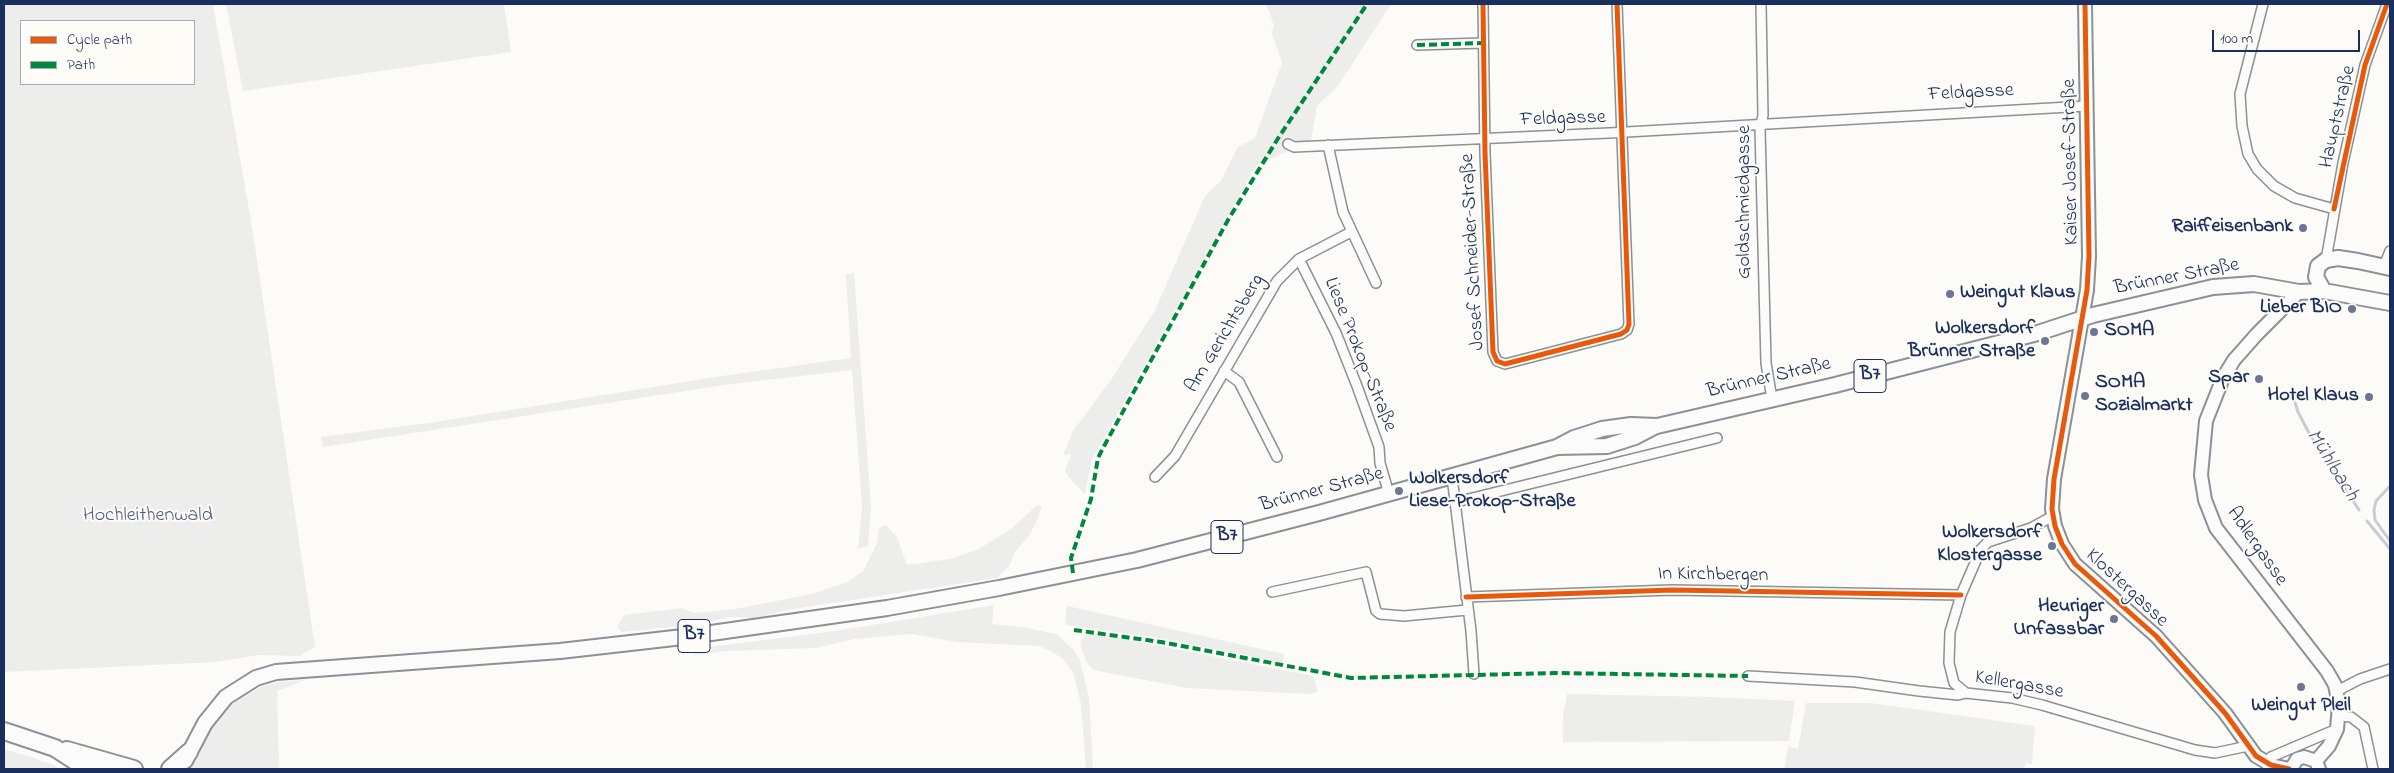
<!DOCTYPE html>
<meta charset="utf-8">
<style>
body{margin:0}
#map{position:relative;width:2394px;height:773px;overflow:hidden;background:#fcfbf8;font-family:"Indie Flower",sans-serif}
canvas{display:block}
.frame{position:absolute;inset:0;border:5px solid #1b2f5e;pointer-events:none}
.legend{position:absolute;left:20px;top:20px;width:175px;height:65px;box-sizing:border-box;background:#fdfcf7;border:1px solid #a3aaba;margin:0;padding:6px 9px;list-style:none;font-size:15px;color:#1b2f5e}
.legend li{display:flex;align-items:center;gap:10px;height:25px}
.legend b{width:25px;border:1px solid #a3aaba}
.scale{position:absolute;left:2212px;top:30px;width:148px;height:22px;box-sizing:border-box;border:2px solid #1b2f5e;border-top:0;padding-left:6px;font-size:15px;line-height:18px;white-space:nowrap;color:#1b2f5e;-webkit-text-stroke:4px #fdfcf7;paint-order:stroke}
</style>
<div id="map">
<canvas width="2394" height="773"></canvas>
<div class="frame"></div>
<ul class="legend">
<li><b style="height:6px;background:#e8590c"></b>Cycle path</li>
<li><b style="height:6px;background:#00873e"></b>Path</li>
</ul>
<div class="scale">100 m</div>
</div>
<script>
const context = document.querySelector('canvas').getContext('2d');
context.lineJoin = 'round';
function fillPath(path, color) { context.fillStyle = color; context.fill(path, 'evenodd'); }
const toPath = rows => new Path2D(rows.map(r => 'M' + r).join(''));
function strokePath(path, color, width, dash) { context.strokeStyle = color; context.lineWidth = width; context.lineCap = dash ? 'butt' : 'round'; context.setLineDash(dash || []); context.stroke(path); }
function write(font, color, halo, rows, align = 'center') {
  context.font = font + ' "Indie Flower",sans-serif'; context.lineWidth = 4; context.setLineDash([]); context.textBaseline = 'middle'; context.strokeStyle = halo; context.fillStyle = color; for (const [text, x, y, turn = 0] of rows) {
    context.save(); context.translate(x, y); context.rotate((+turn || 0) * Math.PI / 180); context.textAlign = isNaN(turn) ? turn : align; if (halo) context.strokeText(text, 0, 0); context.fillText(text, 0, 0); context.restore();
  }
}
fillPath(toPath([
 [4,4,213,4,252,227,315,647,300,656,258,655,216,662,4,672],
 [21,21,194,21,194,84,21,84],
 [226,4,504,4,511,52,243,91],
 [1265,4,1391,4,1338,86,1317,106,1311,140,1256,166,1092,459,1085,494,1072,481,1065,471,1071,454,1063,455,1073,431,1111,380,1155,310,1205,196,1222,179,1238,147,1255,138,1282,63,1271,31,1274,27,1270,13],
 [854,273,871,506,868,546,858,549,862,506,852,370,724,385,323,447,321,437,435,422,722,376,851,358,846,274],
 [1037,505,1042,506,1036,523,1028,537,1015,552,1010,565,997,578,787,610,755,618,731,617,692,625,622,632,617,627,624,615,681,608,695,613,735,609,812,594,847,582,863,571,877,543,879,528,886,525,897,537,907,565,950,559,979,549,1011,529],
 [994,605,992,624,1022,627,1056,634,1072,648,1080,660,1089,698,1093,769,1086,769,1081,704,1073,672,1061,657,1040,646,957,642,911,634,854,639,816,648,728,651,694,655,694,649,835,631],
 [1067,606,1284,654,1283,663,1160,638,1065,625],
 [1093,633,1313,676,1318,692,1310,694,1187,688,1093,670,1086,661,1081,647,1081,640,1085,635],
 [306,680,277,691,279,769,191,769,212,728,225,711,238,700,263,686,279,682],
 [1567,694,1711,697,1795,701,1789,741,1563,742,1563,716],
 [1806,703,1870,703,2035,726,2032,764,2026,763,2024,769,1784,769,1788,747,1798,749],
 [4,749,31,757,64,769,4,769]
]), '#ededec');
strokePath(toPath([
 [2292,393,2298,412,2309,433,2359,510],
 [2390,486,2376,501,2374,510,2375,520,2390,541],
 [2367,521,2390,549]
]), '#c9ccd4', 3);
const street = toPath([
 [1483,4,1485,153,1493,352,1497,361,1505,364,1621,334,1627,330,1629,324,1617,4],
 [1761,4,1763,115,1760,129,1766,363,1772,399],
 [2263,4,2240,94,2242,126,2248,154,2257,169,2274,186,2295,198,2334,209],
 [1417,45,1483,43],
 [1288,144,1294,147,1609,133,2087,106],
 [1328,145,1343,212,1376,283],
 [1299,259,1336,333,1357,386,1379,447,1380,463,1389,494],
 [2326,260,2343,163,2365,65,2387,4],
 [2384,266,2390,251],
 [1224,371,1239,382,1277,457],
 [1155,477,1175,456,1277,281,1299,259,1351,232],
 [1452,477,1471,631,1474,674],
 [1456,502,1717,438],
 [1272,592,1366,572,1376,611,1380,614,1404,616,1467,610],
 [1466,597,1672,590,1961,595],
 [1748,676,1855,682,1919,691,1958,695,1966,693,2012,698,2042,705,2195,750,2215,753,2248,746],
 [2337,691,2360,679,2390,669],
 [1966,693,1954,683,1949,663,1950,632,1961,595,1981,549,1988,542,2031,528,2053,516],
 [2339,716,2351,717,2364,727,2373,769],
 [2268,767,2266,763,2271,757,2337,729]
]);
const secondary = toPath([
 [2085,4,2089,256,2087,290,2054,479,2052,509,2055,526,2062,544,2075,564,2156,636,2225,713,2256,756,2271,765,2289,769],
 [2299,292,2257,334,2234,360,2223,378,2206,421,2201,475,2205,500,2216,528,2327,671,2335,685,2339,705,2337,729,2329,746,2316,761],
 [2291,769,2297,759,2304,757,2316,761,2319,769]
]);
const primary = toPath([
 [2324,291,2316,277,2318,266,2326,260,2338,258,2358,261,2390,268],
 [1557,447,1607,446,1635,437,1654,427],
 [185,761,205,723,226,697,256,678,276,672,560,651,683,637,887,608,999,588,1137,560,1319,513,1557,447,1574,438,1602,429,1631,425,1657,426,1835,385,2038,333,2093,315,2213,287,2254,284,2299,292,2324,291,2390,303]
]);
const highway = toPath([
 [4,731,55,748,75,761,95,769],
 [67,750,134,769],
 [170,769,189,752]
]);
strokePath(street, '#8c9097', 12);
strokePath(secondary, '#8c9097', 16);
strokePath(primary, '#8c9097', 18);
strokePath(highway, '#8c9097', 20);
strokePath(street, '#fbfbf9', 9);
strokePath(secondary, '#fbfbf9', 12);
strokePath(primary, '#fbfbf9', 14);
strokePath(highway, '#fbfbf9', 16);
strokePath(toPath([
 [1417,45,1483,43],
 [1073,573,1071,558,1091,499,1098,458,1103,448,1228,220,1277,140,1367,4],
 [1074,630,1161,642,1351,678,1555,673,1748,676]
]), '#00873e', 4, [8, 4]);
strokePath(toPath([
 [1483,4,1485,153,1493,352,1497,361,1505,364,1621,334,1627,330,1629,324,1617,4],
 [2085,4,2089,256,2087,290,2054,479,2052,509,2055,526,2062,544,2075,564,2156,636,2225,713,2256,756,2271,765,2289,769],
 [2334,209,2365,65,2387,4],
 [1466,597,1672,590,1961,595]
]), '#e8590c', 5);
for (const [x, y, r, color] of [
 [2303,228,5,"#6a7694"],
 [1950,294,5,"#6a7694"],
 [2352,309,5,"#6a7694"],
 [2094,332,5,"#6a7694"],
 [2045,341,5,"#6a7694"],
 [2259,379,5,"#6a7694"],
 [2085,396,5,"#6a7694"],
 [2369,397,5,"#6a7694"],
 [1399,491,5,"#6a7694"],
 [2052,546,5,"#6a7694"],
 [2114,619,5,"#6a7694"],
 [2301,687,5,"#6a7694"]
]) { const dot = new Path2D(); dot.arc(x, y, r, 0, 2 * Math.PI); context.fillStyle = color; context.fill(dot); strokePath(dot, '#fdfcf7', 2); }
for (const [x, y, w] of [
 [1870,376,32],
 [1227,537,32],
 [694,636,32]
]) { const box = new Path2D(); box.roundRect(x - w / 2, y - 16.5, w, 33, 4); context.fillStyle = '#fdfcf7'; context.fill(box); strokePath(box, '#1b2f5e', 1); }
write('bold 19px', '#1b2f5e', null, [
 ["B7",1870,376],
 ["B7",1227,537],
 ["B7",694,636]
]);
write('20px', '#1b2f5e', '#fdfcf7', [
 ["Feldgasse",1971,94,-3],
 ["Hauptstraße",2339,117,-77],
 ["Feldgasse",1563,120,-2],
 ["Kaiser Josef-Straße",2072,162,-91],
 ["Goldschmiedgasse",1746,202,-90],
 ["Josef Schneider-Straße",1474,252,-93],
 ["Brünner Straße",2177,278,-11],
 ["Am Gerichtsberg",1226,334,-59],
 ["Liese Prokop-Straße",1359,355,68],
 ["Brünner Straße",1769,379,-13],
 ["Brünner Straße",1322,491,-15],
 ["Adlergasse",2256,547,55],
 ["In Kirchbergen",1713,576,1],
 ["Klostergasse",2126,589,43],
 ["Kellergasse",2019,686,10]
]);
write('bold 20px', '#1b2f5e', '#fdfcf7', [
 ["Raiffeisenbank",2293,228],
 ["Weingut Klaus",1960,294,"left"],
 ["Lieber BIO",2342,309],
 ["Wolkersdorf",2035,330],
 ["Brünner Straße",2035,353],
 ["SOMA",2104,332,"left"],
 ["Spar",2249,379],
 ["SOMA",2095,384,"left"],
 ["Sozialmarkt",2095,407,"left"],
 ["Hotel Klaus",2359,397],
 ["Wolkersdorf",1409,480,"left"],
 ["Liese-Prokop-Straße",1409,503,"left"],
 ["Wolkersdorf",2042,534],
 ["Klostergasse",2042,557],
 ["Heuriger",2104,608],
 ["Unfassbar",2104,631],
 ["Weingut Pleil",2301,707,"center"]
], 'right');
write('20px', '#4c5c7f', '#fdfcf7', [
 ["Hochleithenwald",148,517]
]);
write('italic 21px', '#49587d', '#fdfcf7', [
 ["Mühlbach",2331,466,58]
]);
</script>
